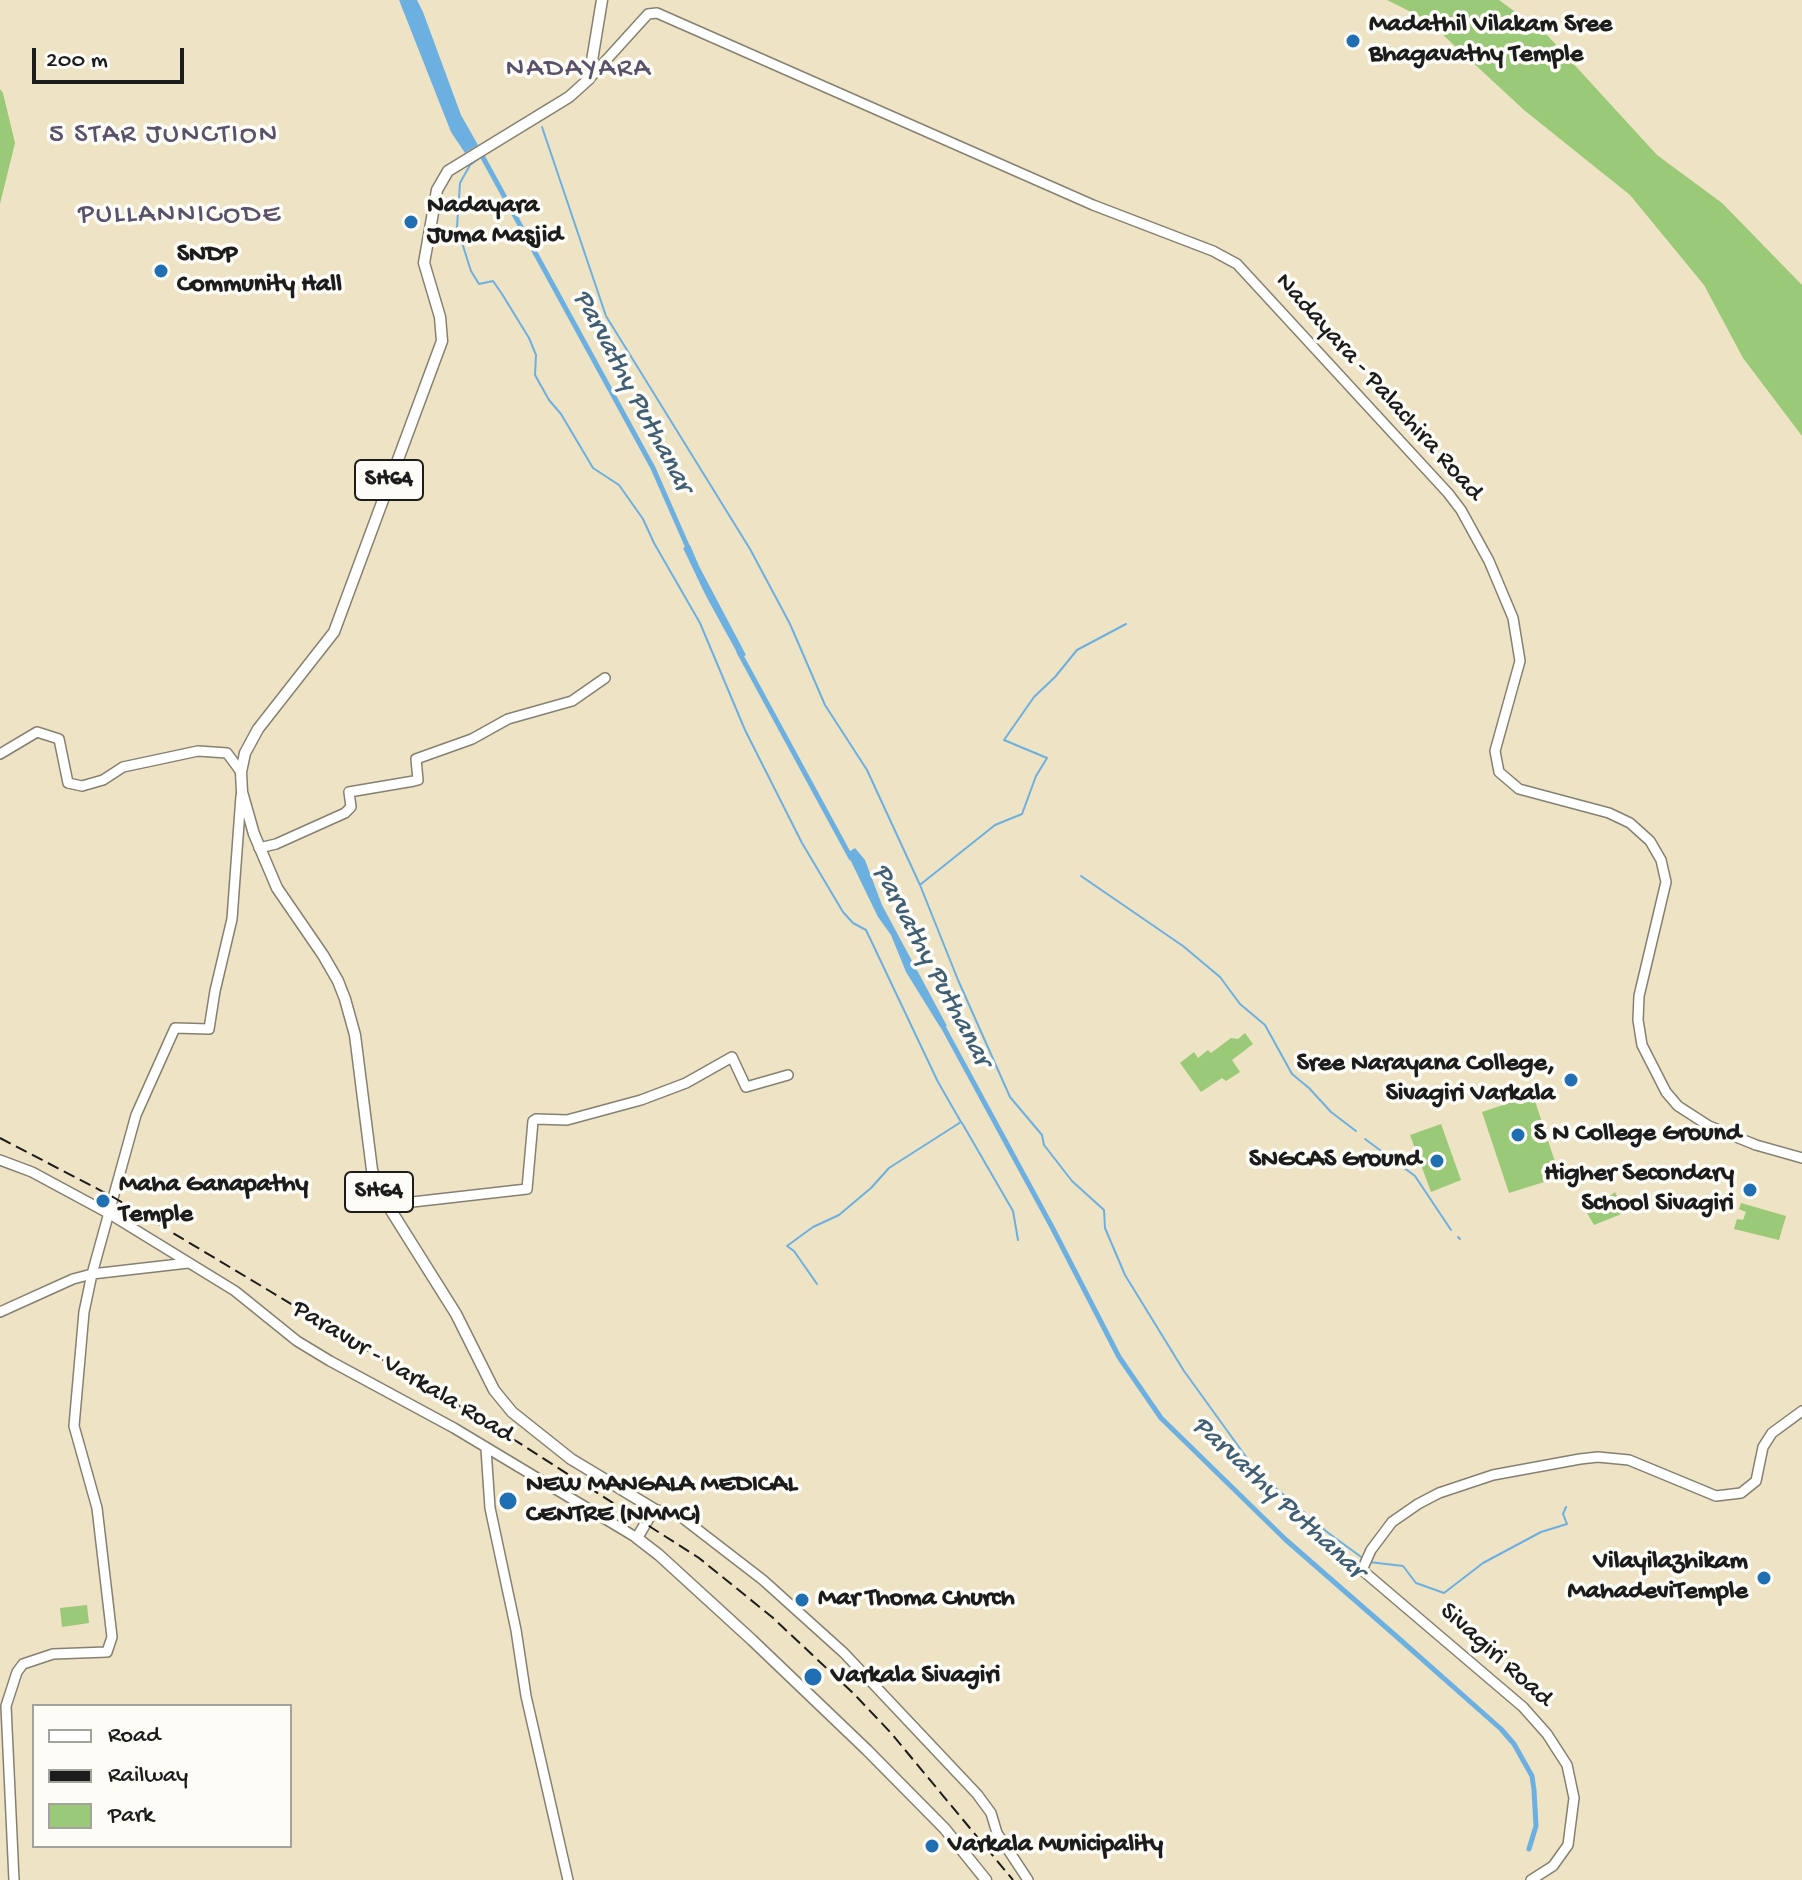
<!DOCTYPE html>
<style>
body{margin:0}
#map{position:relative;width:1802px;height:1880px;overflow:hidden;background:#eee3c4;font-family:"Gochi Hand",sans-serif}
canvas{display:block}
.legend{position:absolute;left:32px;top:1704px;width:260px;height:144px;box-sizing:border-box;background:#fdfcf7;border:2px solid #a3a29f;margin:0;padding:10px 14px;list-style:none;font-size:24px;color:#1c1c1c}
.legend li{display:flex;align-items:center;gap:16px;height:40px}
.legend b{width:40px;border:2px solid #a3a29f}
.scale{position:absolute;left:32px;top:48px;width:152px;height:36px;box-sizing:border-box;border:4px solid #1c1c1c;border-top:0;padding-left:10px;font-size:24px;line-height:28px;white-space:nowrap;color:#1c1c1c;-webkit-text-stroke:6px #fdfcf7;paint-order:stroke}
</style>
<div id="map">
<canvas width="1802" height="1880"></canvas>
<ul class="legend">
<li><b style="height:10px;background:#fff"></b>Road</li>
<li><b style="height:10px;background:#1c1c1c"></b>Railway</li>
<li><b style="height:22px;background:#9ac977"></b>Park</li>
</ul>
<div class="scale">200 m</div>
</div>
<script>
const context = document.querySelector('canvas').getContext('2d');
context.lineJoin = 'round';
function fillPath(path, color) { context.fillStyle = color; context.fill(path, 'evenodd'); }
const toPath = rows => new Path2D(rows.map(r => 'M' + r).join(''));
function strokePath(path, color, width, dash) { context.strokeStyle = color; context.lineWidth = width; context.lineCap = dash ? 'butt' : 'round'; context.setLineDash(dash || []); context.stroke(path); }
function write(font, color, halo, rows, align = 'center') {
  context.font = font + ' "Gochi Hand",sans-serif'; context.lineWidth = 7; context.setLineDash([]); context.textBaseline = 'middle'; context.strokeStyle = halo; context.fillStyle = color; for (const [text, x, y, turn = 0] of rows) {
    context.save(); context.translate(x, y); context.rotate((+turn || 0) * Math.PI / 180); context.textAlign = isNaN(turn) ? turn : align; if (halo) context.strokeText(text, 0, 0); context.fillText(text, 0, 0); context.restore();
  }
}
fillPath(toPath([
 [1387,0,1499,0,1548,36,1657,155,1722,203,1802,285,1802,436,1743,358,1704,285,1630,195,1524,110,1427,20],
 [0,89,3,93,15,143,0,204],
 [1245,1033,1253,1044,1232,1060,1240,1072,1226,1081,1222,1078,1201,1092,1180,1063,1194,1052,1198,1058,1208,1050,1211,1053,1231,1038,1238,1039],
 [1533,1095,1560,1177,1509,1193,1482,1112],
 [1441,1124,1461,1180,1431,1192,1410,1135],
 [1615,1192,1624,1213,1594,1225,1587,1213],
 [1741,1203,1786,1216,1779,1240,1734,1229,1737,1219,1743,1220,1746,1212,1739,1209],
 [87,1605,89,1623,62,1627,60,1608]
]), '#9ac977');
fillPath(toPath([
 [399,0,417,0,423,12,461,115,478,145,465,153,451,132],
 [690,545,699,566,746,655,740,658,706,596,683,548],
 [855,848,865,860,882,905,947,1026,940,1027,906,972,891,935,878,917,847,853]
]), '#6cb0e1');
strokePath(toPath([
 [542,127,606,316,750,549,790,624,825,705,867,770,920,885,958,980,1010,1097,1042,1135,1044,1145,1072,1181,1104,1210,1105,1228,1125,1275,1184,1371,1257,1472,1327,1532,1364,1559],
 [482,156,470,165,460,183,457,227,471,271,479,284,493,281,502,294,529,338,536,355,535,375,549,400,561,414,593,468,619,485,643,519,654,543,700,623,745,730,802,843,843,912,853,923,866,930,938,1082,961,1122,889,1168,871,1188,839,1215,813,1227,787,1246,794,1251,817,1284],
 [1081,876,1183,946,1220,977,1240,1004,1265,1025,1292,1074,1309,1088,1331,1112,1356,1131],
 [921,884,995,825,1022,814,1036,776,1047,758,1004,740,1034,697,1055,677,1077,650,1126,624],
 [962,1123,1013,1211,1018,1240],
 [1365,1139,1415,1176,1451,1230],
 [1458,1237,1460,1239],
 [1369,1562,1403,1566,1416,1583,1444,1593,1483,1563,1541,1532,1567,1524,1563,1514,1566,1507]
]), '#6cb0e1', 2);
strokePath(toPath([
 [480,152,653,468,689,550],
 [739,652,851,858],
 [940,1021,1052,1227,1119,1357,1161,1418,1286,1540,1396,1636,1501,1729,1514,1744,1532,1776,1534,1790,1536,1826,1529,1849]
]), '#6cb0e1', 5);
const secondary = toPath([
 [589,79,648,14,657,13,1093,205,1213,251,1237,264,1448,493,1461,510,1489,561,1513,618,1520,661,1495,751,1499,772,1519,789,1609,813,1630,823,1650,841,1661,860,1666,882,1639,996,1638,1020,1642,1045,1666,1092,1678,1106,1709,1126,1756,1145,1802,1158],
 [0,754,37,732,59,739,68,783,82,786,103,780,123,767,198,751,227,753,241,772],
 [259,848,276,844,345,813,351,807,349,792,414,781,418,780,416,759,472,739,508,719,572,701,605,678],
 [0,1160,32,1172,108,1213,235,1291,297,1341,330,1361,454,1428,637,1538],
 [386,1205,527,1189,533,1121,536,1119,567,1120,641,1100,686,1083,732,1057,746,1087,788,1075],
 [0,1312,73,1279,92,1274,188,1263],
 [486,1449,490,1508,516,1630,526,1696,568,1880],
 [654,1509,680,1516,763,1580,844,1653,977,1794,991,1813,997,1833,1028,1880],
 [14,1880,6,1706,17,1672,23,1664,53,1654,107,1652,112,1637,97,1508,74,1426,84,1312,92,1274,136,1115,175,1028,209,1029,215,991,232,919,241,796],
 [1531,1880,1553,1866,1568,1845,1574,1798,1567,1765,1547,1734,1523,1707,1362,1570,1371,1550,1392,1522,1418,1504,1439,1493,1493,1475,1580,1459,1598,1457,1629,1460,1716,1496,1741,1493,1756,1481,1763,1447,1772,1433,1802,1411]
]);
const primary = toPath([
 [602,0,589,79,569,97,448,171,437,190,424,263,440,317,442,341,334,632,258,729,245,753,241,772,242,792,254,834,277,888,323,955,338,981,345,999,355,1035,372,1170,380,1193,456,1314,494,1390,512,1412,571,1459,654,1509,637,1538,659,1555,752,1640,867,1750,945,1829,986,1880]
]);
strokePath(secondary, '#858070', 12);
strokePath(primary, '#858070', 13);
strokePath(secondary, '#fff', 9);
strokePath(primary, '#fff', 10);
strokePath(toPath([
 [0,1138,113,1197,268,1290,502,1432,699,1558,772,1617,854,1694,891,1733,1013,1880]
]), '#1c1c1c', 2, [12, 6]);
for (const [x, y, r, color] of [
 [1353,41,8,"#1f6fb2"],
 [411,222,8,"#1f6fb2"],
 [161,271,8,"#1f6fb2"],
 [1571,1080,8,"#1f6fb2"],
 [1518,1135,8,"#1f6fb2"],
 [1437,1161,8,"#1f6fb2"],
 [1750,1190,8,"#1f6fb2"],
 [103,1201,8,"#1f6fb2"],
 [508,1501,10,"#1f6fb2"],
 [1764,1578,8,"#1f6fb2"],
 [802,1600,8,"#1f6fb2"],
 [813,1677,10,"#1f6fb2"],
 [932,1846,8,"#1f6fb2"]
]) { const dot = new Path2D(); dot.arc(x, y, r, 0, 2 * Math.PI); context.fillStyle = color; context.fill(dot); strokePath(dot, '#fdfcf7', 3); }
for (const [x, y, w] of [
 [389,480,68],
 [379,1192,68]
]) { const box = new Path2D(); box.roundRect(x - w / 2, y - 20, w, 40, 6); context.fillStyle = '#fdfcf7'; context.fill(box); strokePath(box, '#1c1c1c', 2); }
write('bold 24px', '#1c1c1c', null, [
 ["SH64",389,480],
 ["SH64",379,1192]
]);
write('bold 26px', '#1c1c1c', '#fdfcf7', [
 ["Madathil Vilakam Sree",1369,26],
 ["Bhagavathy Temple",1369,56],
 ["Nadayara",427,207],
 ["Juma Masjid",427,237],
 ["SNDP",177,256],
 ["Community Hall",177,286],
 ["Sree Narayana College,",1555,1065,"right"],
 ["Sivagiri Varkala",1555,1095,"right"],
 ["S N College Ground",1534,1135],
 ["SNGCAS Ground",1421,1161,"right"],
 ["Higher Secondary",1734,1175,"right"],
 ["School Sivagiri",1734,1205,"right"],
 ["Maha Ganapathy",119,1186],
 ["Temple",119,1216],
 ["NEW MANGALA MEDICAL",526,1486],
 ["CENTRE (NMMC)",526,1516],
 ["Vilayilazhikam",1748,1563,"right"],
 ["MahadeviTemple",1748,1593,"right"],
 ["Mar Thoma Church",818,1600],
 ["Varkala Sivagiri",831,1677],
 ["Varkala Municipality",948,1846]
], 'left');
write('26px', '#1c1c1c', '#fdfcf7', [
 ["Nadayara - Palachira Road",1378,388,48],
 ["Paravur - Varkala Road",402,1373,31],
 ["Sivagiri Road",1495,1656,42]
]);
context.letterSpacing = '2px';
write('28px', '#5a516b', '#fdfcf7', [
 ["NADAYARA",579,71],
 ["5 STAR JUNCTION",164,137],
 ["PULLANNICODE",180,217]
]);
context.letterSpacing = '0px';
write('italic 28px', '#405f75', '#fdfcf7', [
 ["Parvathy Puthanar",631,392,62],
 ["Parvathy Puthanar",930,966,62],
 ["Parvathy Puthanar",1277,1499,43]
]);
</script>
